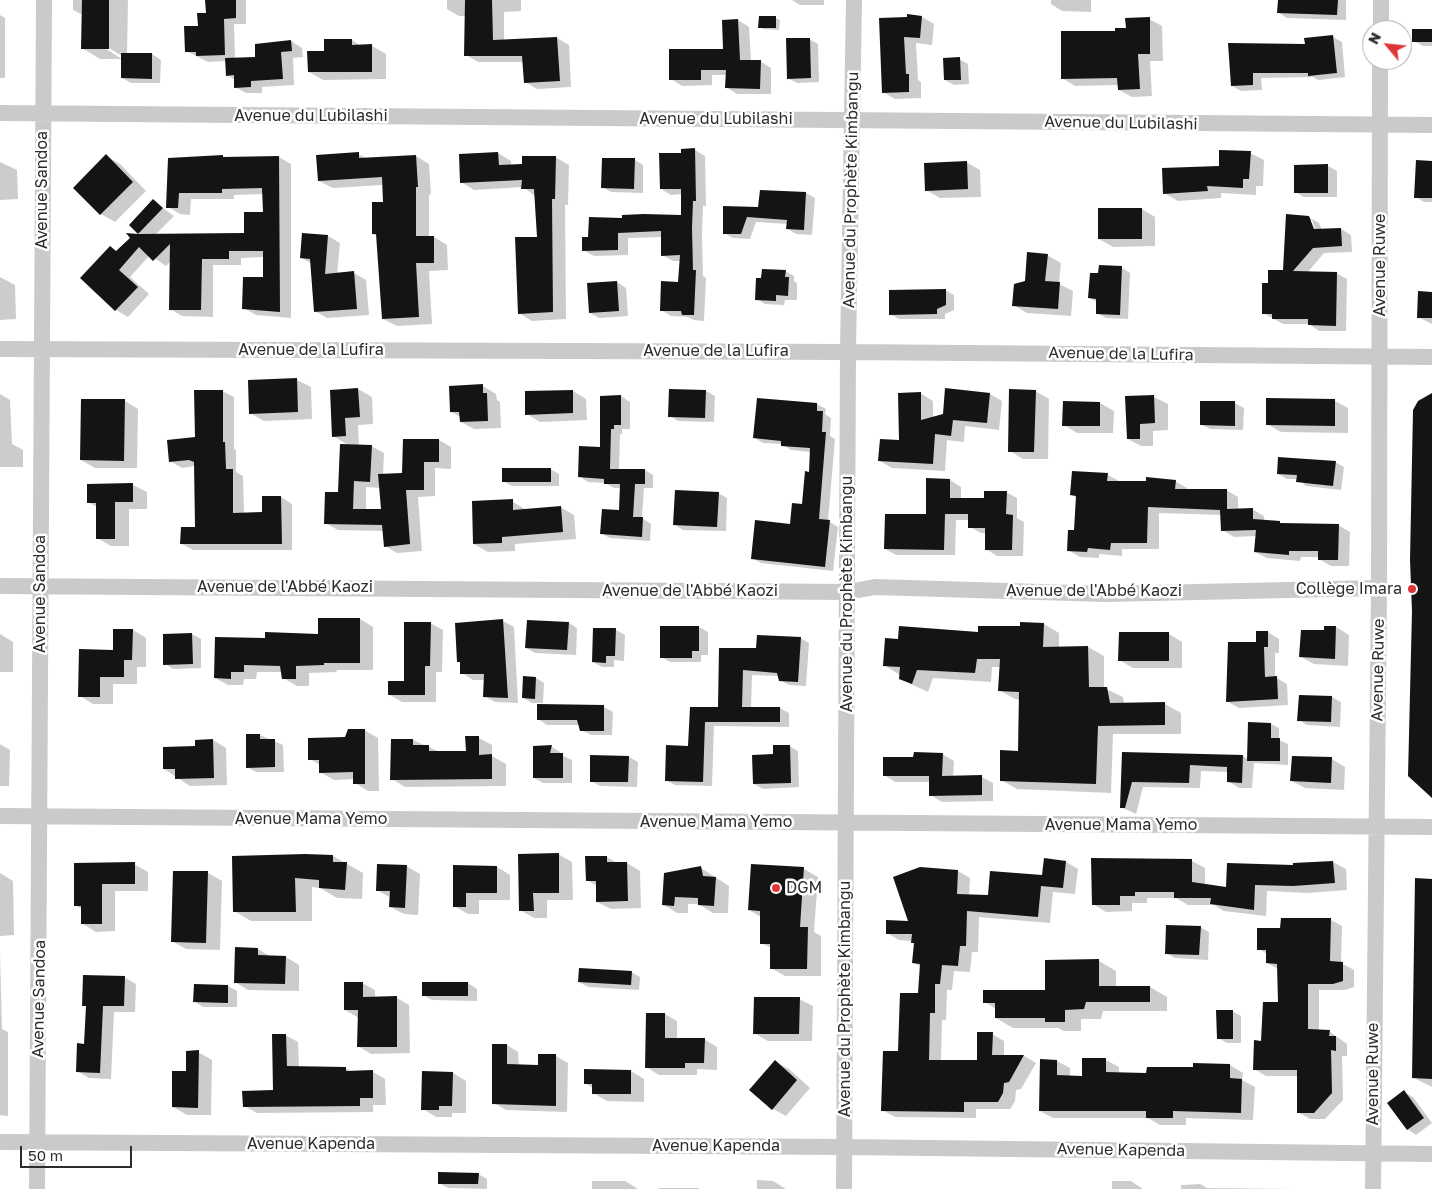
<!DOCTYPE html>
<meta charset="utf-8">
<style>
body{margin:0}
#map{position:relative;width:1432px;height:1189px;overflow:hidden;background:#fff;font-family:"Golos Text",sans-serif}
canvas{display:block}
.north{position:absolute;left:1362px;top:20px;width:50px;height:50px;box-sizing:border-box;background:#fff;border:1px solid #ababab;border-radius:50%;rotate:298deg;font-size:14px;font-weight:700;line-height:20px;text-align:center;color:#2d2d2d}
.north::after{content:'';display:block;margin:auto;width:18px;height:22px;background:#dc3639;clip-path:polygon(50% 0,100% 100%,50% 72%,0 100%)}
.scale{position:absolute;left:20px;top:1146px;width:112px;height:22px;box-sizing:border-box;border:2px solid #2d2d2d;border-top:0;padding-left:6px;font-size:15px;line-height:18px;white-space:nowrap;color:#2d2d2d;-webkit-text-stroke:4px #fff;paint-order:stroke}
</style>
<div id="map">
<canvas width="1432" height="1189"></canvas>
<div class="north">N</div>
<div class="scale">50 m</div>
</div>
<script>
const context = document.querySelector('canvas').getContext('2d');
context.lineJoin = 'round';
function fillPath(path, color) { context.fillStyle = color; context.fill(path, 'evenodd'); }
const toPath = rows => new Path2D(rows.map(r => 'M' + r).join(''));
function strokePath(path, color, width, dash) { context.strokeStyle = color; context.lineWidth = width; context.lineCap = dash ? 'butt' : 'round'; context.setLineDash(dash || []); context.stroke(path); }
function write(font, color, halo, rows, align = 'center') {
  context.font = font + ' "Golos Text",sans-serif'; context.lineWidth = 5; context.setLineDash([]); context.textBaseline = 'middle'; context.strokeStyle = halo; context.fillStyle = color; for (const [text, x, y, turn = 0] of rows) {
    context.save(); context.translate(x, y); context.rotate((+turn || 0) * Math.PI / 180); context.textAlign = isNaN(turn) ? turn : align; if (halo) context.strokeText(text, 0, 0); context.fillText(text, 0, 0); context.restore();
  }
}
fillPath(toPath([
 [73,0,128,0,127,54,152,54,161,60,160,83,131,83,122,78,122,59,100,59,82,48,83,15,73,10],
 [104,45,122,56,122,59,103,47],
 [207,0,246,0,246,24,234,24,235,59,257,58,291,41,302,48,303,57,293,58,294,85,262,87,262,93,246,93,235,87,235,80,227,75,226,61,208,62,186,51,207,15],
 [447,0,521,0,521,11,504,12,504,41,557,38,569,45,571,87,537,89,525,82,524,62,478,62,466,55,466,16,459,16,447,9],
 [792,0,824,0,824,5,800,5],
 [1051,0,1091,0,1091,12,1062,11,1051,4],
 [1279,0,1346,0,1346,20,1287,18,1279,13],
 [0,15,5,18,5,78,0,78],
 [922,17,934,24,932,45,916,43,918,80,921,82,921,98,895,99,883,92,880,19],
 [776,18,780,20,779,30,763,29,759,27],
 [1149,19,1162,26,1163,61,1150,61,1152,96,1132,97,1119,90,1119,85,1075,86,1062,78,1116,32],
 [738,20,749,27,751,61,760,61,771,68,771,94,737,94,726,87,727,75,712,75,712,85,682,86,671,79,724,50],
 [1432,30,1432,46,1423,46,1414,41],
 [1333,37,1342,42,1345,77,1318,80,1313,77,1261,78,1262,90,1241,91,1232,86,1230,44,1306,45],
 [809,39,818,44,819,82,797,83,788,78],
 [352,40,361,46,372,46,386,54,386,79,323,80,309,72,325,53],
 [959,59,968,64,969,84,954,85,945,80],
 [682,150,695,150,705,156,706,206,703,206,702,234,703,276,706,278,704,321,694,320,688,317,671,316,661,310,679,283,681,261,673,261,662,255,662,237,628,238,628,255,594,256,583,250,589,238,624,219,682,217,682,194,671,195,661,189,682,154],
 [498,153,511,161,511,166,555,157,569,165,568,205,565,205,566,319,532,321,519,313,538,239,535,196,523,187,474,190,461,182],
 [1250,153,1264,160,1263,186,1256,186,1256,195,1221,193,1221,198,1178,201,1164,193],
 [358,154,368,159,416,156,429,164,431,194,429,195,429,237,434,237,447,245,448,270,429,271,432,324,397,326,383,319,377,236,373,234,384,203,383,185,333,188,319,181],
 [106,156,120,164,146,191,115,222,101,214,74,188],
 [222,156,226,158,279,157,291,164,291,318,256,315,244,308,264,279,264,257,241,258,241,265,213,265,213,317,182,316,170,309,171,261,166,266,150,255,130,277,149,294,128,317,116,310,82,278,141,235,130,225,153,201,174,216,155,235,246,234,264,213,264,194,234,195,234,199,191,199,190,215,180,214,168,207,170,160],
 [635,160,643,165,643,193,611,192,602,187],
 [0,162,17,170,18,199,0,200],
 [966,162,980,170,981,197,940,198,926,190],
 [1432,162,1432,202,1424,202,1416,197],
 [1295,166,1328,166,1337,171,1337,197,1304,197,1295,192],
 [761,191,806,193,815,198,812,235,796,234,788,229,788,224,756,222,750,239,733,238,724,233,760,208],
 [1142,209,1155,217,1155,246,1113,247,1099,239],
 [1308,217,1319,223,1322,230,1341,229,1351,235,1352,252,1324,253,1307,273,1336,273,1347,279,1346,331,1319,331,1309,324,1283,324,1263,313,1270,284,1284,272],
 [1309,220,1312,220,1317,235,1315,236],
 [328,236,340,243,337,274,354,273,366,280,369,315,327,318,315,311,311,263,301,258],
 [1047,255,1061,263,1059,284,1073,291,1071,316,1027,313,1013,305,1026,282],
 [1122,268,1130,273,1128,319,1106,318,1097,313,1097,302,1090,298,1100,274],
 [785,271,794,276,794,281,797,283,797,300,785,300,784,305,765,304,757,299],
 [0,277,15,285,16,319,0,320],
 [617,282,626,288,628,316,599,318,590,313],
 [945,290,954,295,954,310,945,314,945,319,899,319,890,314],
 [1432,292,1432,324,1418,317],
 [297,380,311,387,312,419,264,421,250,413],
 [483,386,496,394,497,400,500,402,501,428,474,429,461,422,461,417,451,412],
 [358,389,372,397,373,424,358,425,359,446,371,446,384,453,383,475,403,475,439,440,451,447,451,469,435,468,435,496,418,497,422,551,397,553,385,546,384,531,338,530,325,523,339,493,348,445,333,436],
 [366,487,381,488,382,510,366,510],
 [222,391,234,397,234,449,236,450,236,472,243,476,244,513,264,513,281,497,292,504,292,550,193,550,182,544,196,529,195,466,182,468,170,461,196,438],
 [573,391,586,399,587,420,540,422,527,414],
 [706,391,715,396,714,422,678,421,670,416],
 [1035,391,1049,399,1048,459,1023,459,1010,451],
 [920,393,933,401,933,418,990,394,1002,401,999,430,965,426,964,442,947,440,945,471,892,468,880,461,900,442],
 [0,394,10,400,12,444,23,450,23,467,0,467],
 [621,396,630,402,630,429,622,429,622,434,620,434,619,470,645,470,653,475,653,488,644,488,642,518,651,524,650,541,610,538,601,533,620,512,621,488,614,488,605,483,588,482,579,476,601,449],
 [1127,397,1154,397,1168,404,1168,430,1153,431,1153,446,1141,446,1128,439],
 [125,401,138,409,137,468,95,468,81,460],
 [1335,401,1348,408,1348,433,1281,432,1267,424],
 [1100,403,1114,411,1113,433,1077,433,1064,425],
 [1235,403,1244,408,1243,430,1210,429,1201,424],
 [817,404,826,409,825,414,831,418,830,436,835,439,828,521,838,527,833,571,761,563,752,558,791,525,803,505,810,473,811,452,791,450,782,444,763,443,755,438],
 [1335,462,1344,467,1341,490,1306,486,1298,479,1287,479,1278,474],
 [550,469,559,474,559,486,512,486,503,481],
 [1108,475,1119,481,1175,481,1187,488,1187,490,1226,490,1238,497,1238,510,1252,509,1264,516,1264,521,1284,524,1338,525,1350,532,1349,566,1331,566,1319,559,1319,557,1301,557,1300,561,1267,558,1255,552,1257,536,1234,537,1222,530,1222,515,1159,513,1159,549,1122,549,1122,556,1099,554,1099,558,1080,557,1068,550,1075,532,1077,498,1072,495],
 [928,480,950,480,961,487,961,499,986,499,1006,492,1017,498,1017,518,1024,522,1023,556,997,556,986,549,986,533,981,533,970,527,970,520,956,520,955,555,896,555,885,549,927,516],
 [133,485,147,492,147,509,129,509,129,546,111,546,97,538,97,507,88,502],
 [718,493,727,498,726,531,683,530,674,524],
 [512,501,526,510,560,507,574,515,576,539,515,544,515,551,488,552,474,544],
 [360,619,373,627,373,670,336,670,337,672,309,673,309,686,297,686,283,678,282,672,257,672,256,679,244,679,243,685,228,685,215,678,266,639,319,635],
 [503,621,514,627,518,703,495,702,484,696,485,680,473,680,462,673,462,663,458,661],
 [430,623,443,630,442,672,436,672,436,702,402,702,390,695,405,683],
 [569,623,577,628,576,655,535,653,526,648],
 [1044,624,1059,633,1059,648,1088,647,1104,656,1104,688,1123,697,1124,704,1165,704,1181,713,1181,734,1113,734,1111,793,1017,789,1001,780,1019,752,1020,700,1015,699,999,690,1000,667,992,667,991,682,933,678,928,692,900,679,900,675,884,665,899,640,980,633],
 [699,627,708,632,708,655,701,655,701,662,670,662,661,657],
 [1336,627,1349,635,1348,666,1314,664,1301,657,1325,632],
 [594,629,616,630,625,635,624,661,614,660,614,667,602,667,593,662],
 [133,630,146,638,146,667,137,667,137,684,113,684,113,704,93,704,80,696,114,651],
 [1257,632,1268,632,1279,639,1279,653,1275,653,1275,677,1287,684,1288,705,1239,708,1228,702,1257,644],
 [0,634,13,642,13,672,0,672],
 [192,634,201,639,201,668,173,669,165,664],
 [1169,634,1182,642,1182,668,1133,668,1119,660],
 [800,638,809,643,806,686,789,685,780,680,779,676,752,675,751,708,780,708,789,713,789,727,714,726,712,786,675,785,666,780,689,747,691,708,720,708,720,649,757,649],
 [536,678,544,683,543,703,532,703,524,698],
 [1332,697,1341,702,1340,727,1307,725,1299,720],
 [538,706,604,707,613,712,612,735,591,735,581,730,580,725,547,725,538,719],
 [1271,724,1279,728,1279,740,1288,744,1288,765,1254,763,1252,788,1239,788,1228,781,1228,772,1201,771,1200,788,1143,787,1136,814,1121,807,1123,754,1243,756,1249,760],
 [364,730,378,738,379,791,368,791,355,783,354,779,334,780,320,772,320,765,310,759],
 [260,735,283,745,284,772,256,772,247,767],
 [479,738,492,745,492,756,506,764,506,786,405,787,392,779,413,740,440,752,467,752],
 [213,740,226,748,227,785,190,786,164,769,196,748],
 [0,744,10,750,9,786,0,786],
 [789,746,798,751,799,787,763,789,754,784,774,756],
 [534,747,552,747,560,752,559,754,572,760,572,783,543,783,534,778],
 [942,754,954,761,953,777,982,777,993,783,993,801,942,802,930,795,930,782,895,782,884,775,915,759],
 [629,757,638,762,637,787,600,786,591,781],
 [1332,759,1345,767,1344,790,1305,788,1292,781],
 [558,854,572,862,573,900,547,900,547,918,534,918,520,910],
 [333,856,363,873,362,899,337,898,320,888,312,887,312,921,251,921,234,911],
 [607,857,617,863,627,863,640,871,641,908,611,909,597,902,597,886,587,880],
 [1045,859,1066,862,1078,869,1075,894,1053,892,1050,923,979,917,978,952,972,952,970,972,954,971,952,990,947,990,946,1020,942,1020,941,1061,978,1062,992,1034,1004,1041,1004,1056,1024,1056,1036,1063,1021,1089,1016,1090,1015,1101,1010,1109,976,1109,976,1118,895,1117,882,1110,919,995,921,967,914,963,915,943,913,941,899,940,887,933,910,922,920,869,958,871,970,878,969,896,989,897,1043,877],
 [1192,861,1205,868,1205,885,1227,888,1333,862,1346,869,1347,890,1307,893,1267,891,1266,916,1224,911,1214,905,1188,905,1176,898,1147,898,1147,903,1132,903,1132,911,1106,912,1093,904],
 [75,864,134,864,148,872,148,891,115,891,115,931,96,932,83,924,83,910,75,905],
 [752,865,804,869,818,877,814,932,821,936,821,976,785,976,771,968,771,948,761,943,761,917,749,910],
 [406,866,420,874,418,915,404,914,390,907,391,898,377,890],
 [455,867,497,867,510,875,510,900,479,900,479,914,468,914,454,906],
 [701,868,729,886,728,913,713,913,698,904,688,904,688,913,677,913,664,905],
 [174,872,208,873,222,881,220,950,186,949,172,941],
 [0,873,13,881,14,935,0,936],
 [1432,880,1432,1087,1414,1078],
 [1331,920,1342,926,1341,963,1354,970,1354,987,1345,990,1319,990,1319,1031,1329,1031,1347,1044,1347,1056,1342,1056,1343,1100,1325,1119,1310,1119,1298,1112,1298,1076,1266,1076,1254,1069,1262,1042,1279,1004,1278,969,1267,963,1267,954,1259,949,1281,930],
 [1200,927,1209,932,1208,960,1175,958,1166,953],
 [258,949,271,957,286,957,299,965,299,991,248,990,235,982],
 [0,952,2,1029,8,1032,8,1116,0,1115],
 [1099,961,1116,971,1116,987,1150,987,1167,997,1167,1011,1103,1011,1101,1019,1081,1019,1081,1031,1064,1031,1058,1028,1013,1028,996,1018,996,1009,985,1002,1047,991],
 [631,972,640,977,639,990,588,987,579,982],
 [124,977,136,984,135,1012,114,1012,111,1079,89,1078,77,1071,86,1045,87,1007,84,1005],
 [362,983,375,990,375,998,397,998,409,1005,410,1053,371,1054,358,1046,359,1018,345,1010],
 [468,983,477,989,477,1001,432,1000,423,995],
 [195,985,228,986,237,991,237,1007,203,1007,195,1002],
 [799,999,813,1006,812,1041,768,1041,754,1033],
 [1232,1011,1241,1016,1241,1043,1227,1043,1218,1038],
 [665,1014,677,1021,677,1039,704,1039,717,1047,717,1070,697,1069,697,1075,659,1075,646,1067],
 [285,1035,298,1042,299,1067,345,1068,352,1072,373,1072,385,1079,386,1105,373,1105,373,1112,257,1113,244,1106,274,1092],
 [507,1045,518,1052,519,1066,540,1066,556,1056,568,1063,567,1112,506,1110,494,1103],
 [198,1052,212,1060,211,1115,187,1115,173,1107],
 [1106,1060,1119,1067,1119,1074,1148,1074,1230,1065,1243,1073,1242,1080,1255,1087,1253,1120,1186,1118,1186,1125,1160,1125,1148,1118,1053,1118,1040,1111,1057,1061,1070,1068,1070,1077,1083,1077],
 [775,1062,789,1069,810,1088,786,1116,773,1109],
 [631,1071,644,1079,644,1102,607,1101,593,1093,593,1088,585,1083],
 [453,1073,466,1081,466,1113,452,1113,452,1117,436,1117,423,1109],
 [1404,1092,1413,1097,1432,1123,1416,1135,1407,1129],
 [478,1174,487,1179,487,1189,448,1188,439,1183],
 [757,1180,773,1181,786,1189,757,1189],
 [592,1181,625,1181,638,1189,592,1189],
 [1112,1181,1131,1181,1143,1189,1112,1189],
 [1200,1184,1207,1188,1296,1189,1181,1189,1181,1185],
 [659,1188,698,1188,700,1189,659,1189]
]), '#0003');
fillPath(toPath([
 [82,0,109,0,109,49,81,49],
 [205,0,236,0,236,18,224,19,225,55,196,56,196,52,185,52,184,26,198,26,197,13,206,13],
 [465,0,492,0,493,40,557,37,560,81,524,83,522,56,464,56],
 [1278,0,1338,0,1337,15,1277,13],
 [907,14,922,16,920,38,904,37,906,74,909,74,909,92,882,93,879,18,907,17],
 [759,16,776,16,776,28,758,28],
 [1150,17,1150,54,1138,54,1140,89,1118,90,1117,78,1061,79,1061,31,1115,31,1115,28,1126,28,1125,18],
 [738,19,740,60,761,60,760,89,725,88,726,70,701,70,701,80,669,80,669,49,723,49,722,20],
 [1412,29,1432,29,1432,42,1412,42],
 [1333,35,1337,73,1308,76,1308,73,1253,73,1253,85,1231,86,1228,43,1305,44,1304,38],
 [786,38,810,38,811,78,787,79],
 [324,39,352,39,352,45,372,44,372,72,308,72,307,51,324,51],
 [291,40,292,51,281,52,283,79,251,81,251,87,234,88,234,75,226,76,225,58,255,57,255,44],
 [121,53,152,53,152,79,121,78],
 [960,57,961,80,944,80,943,58],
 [695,148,696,201,693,201,692,228,693,270,696,270,694,315,682,315,681,311,660,311,661,281,678,282,680,255,661,256,661,231,618,233,618,250,582,251,582,237,588,237,589,217,622,218,622,215,644,214,681,215,681,189,660,189,659,153,681,153,681,149],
 [1219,150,1251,151,1249,179,1243,179,1243,188,1207,186,1208,191,1163,194,1162,168,1219,166],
 [359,152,359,158,416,155,418,187,416,187,416,236,434,236,434,263,416,263,419,317,382,319,376,234,372,234,372,202,383,202,382,177,318,181,316,155],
 [498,152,499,165,522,164,522,156,556,156,555,199,552,199,553,312,518,314,515,237,537,237,534,189,521,189,522,180,460,183,459,154],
 [106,154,133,182,100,215,73,188],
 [223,155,223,157,279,156,280,312,242,309,243,277,263,277,263,251,229,251,229,259,202,259,201,310,169,310,170,244,153,261,139,247,119,270,138,287,115,311,80,278,110,246,116,251,130,238,126,233,138,234,129,225,153,199,163,208,138,234,244,233,244,212,263,212,262,188,222,189,222,193,179,193,178,208,166,208,168,158],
 [602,158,635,158,634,189,601,188],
 [1416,160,1432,161,1432,198,1414,198],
 [967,161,968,189,925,191,924,163],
 [1328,164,1328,193,1294,193,1294,165],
 [760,190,806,192,804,230,786,229,787,220,747,217,741,234,723,234,723,206,758,207],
 [1098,208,1142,208,1142,239,1098,239],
 [1286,214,1309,216,1314,229,1341,228,1342,246,1313,248,1293,271,1337,272,1336,326,1308,325,1308,319,1272,319,1272,314,1262,314,1262,283,1268,283,1268,270,1283,270],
 [302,233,328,235,325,274,354,271,357,309,314,312,310,259,300,258],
 [1027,252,1048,254,1045,281,1060,282,1058,309,1012,306,1014,284,1025,281],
 [1099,265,1122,266,1120,315,1096,314,1096,299,1088,298,1090,273,1098,273],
 [762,269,786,270,785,277,789,277,788,296,776,295,776,301,755,300,756,278,761,278],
 [617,281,619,311,589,313,587,283],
 [946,289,946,305,937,309,937,314,889,315,889,290],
 [1418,291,1432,292,1432,318,1417,318],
 [297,378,298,412,249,414,248,380],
 [483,384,483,393,487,393,488,421,460,422,459,412,450,412,449,386],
 [358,388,360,417,345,418,346,436,332,437,330,390],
 [945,388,990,393,987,423,953,420,951,436,935,434,933,464,878,461,880,439,899,440,898,393,921,392,921,420,943,414],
 [669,389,706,390,705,418,668,417],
 [1009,389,1036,390,1034,452,1008,452],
 [194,390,223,390,223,442,225,442,226,469,233,469,233,513,262,512,262,496,281,496,282,544,180,544,181,527,195,527,194,462,189,460,169,462,167,440,195,437],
 [573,390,573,413,525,415,525,391],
 [1432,393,1432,798,1408,776,1412,611,1410,560,1413,410,1418,401],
 [621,395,621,425,614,425,614,429,611,429,610,469,645,469,645,484,635,484,633,517,643,517,642,537,600,534,602,509,619,510,620,484,604,484,604,479,578,477,579,446,600,447,600,396],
 [1154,395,1155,423,1140,424,1140,439,1127,439,1125,396],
 [757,398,817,403,817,411,823,411,822,432,826,432,819,519,830,520,825,567,751,559,755,520,790,524,792,503,802,504,805,471,809,472,810,448,781,446,781,441,753,438],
 [1266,398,1335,399,1335,426,1266,425],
 [81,399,125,399,124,461,80,460],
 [1063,401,1100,402,1100,426,1062,426],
 [1200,401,1235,401,1235,426,1200,425],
 [403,439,439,439,439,462,424,462,424,490,406,490,410,544,384,547,382,525,324,524,325,492,338,492,340,444,372,445,370,482,354,481,353,509,381,509,378,474,402,473],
 [1278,457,1336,461,1333,486,1296,482,1297,475,1277,474],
 [502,468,551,468,551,482,502,482],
 [1072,471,1108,473,1107,481,1146,481,1146,477,1176,480,1175,489,1227,489,1227,509,1253,508,1253,519,1280,521,1280,523,1339,524,1338,560,1318,560,1318,551,1289,551,1289,555,1254,552,1256,530,1221,531,1220,510,1148,507,1147,543,1111,543,1110,550,1088,548,1087,552,1067,551,1068,530,1074,530,1076,496,1070,495],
 [926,478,950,479,950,498,984,498,984,491,1007,491,1006,514,1013,515,1012,550,985,550,985,528,968,528,968,514,945,514,944,550,884,549,885,514,926,514],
 [133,483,133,502,115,502,115,539,96,539,96,503,87,503,87,484],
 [675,490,719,492,717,527,673,525],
 [513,499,513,510,561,506,563,532,502,537,502,543,473,544,472,501],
 [318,618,360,618,360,663,324,663,324,665,296,666,296,679,282,679,280,666,244,665,244,672,231,672,231,679,214,678,215,637,265,638,265,632,318,634],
 [503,619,508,698,483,697,484,674,460,674,460,662,457,662,455,623],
 [527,620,569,622,567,650,525,648],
 [404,622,431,622,430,666,425,666,425,695,388,695,388,681,404,681],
 [1020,622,1044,623,1043,647,1088,646,1089,687,1107,687,1110,703,1165,702,1165,725,1098,726,1096,784,1000,781,1000,750,1018,751,1019,692,998,691,1000,659,977,659,975,673,917,670,912,684,899,679,900,667,883,666,885,638,898,639,899,626,978,632,978,626,1020,626],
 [660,626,699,626,699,651,692,651,692,658,660,658],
 [1324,626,1336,626,1335,659,1299,657,1301,630,1324,630],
 [593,628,616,628,615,656,606,656,606,663,592,662],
 [113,629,133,629,132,660,124,660,124,677,100,677,100,697,78,697,79,649,113,650],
 [1256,631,1268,631,1268,647,1264,647,1265,677,1277,676,1278,699,1226,702,1228,642,1256,642],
 [1119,632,1169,632,1169,661,1118,661],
 [192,633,193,664,163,665,163,634],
 [757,635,801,637,798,682,779,681,777,673,743,670,742,707,780,707,780,722,705,722,703,782,665,781,666,745,688,746,690,707,718,707,719,648,756,648],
 [523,676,536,677,535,699,522,698],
 [1299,695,1332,696,1331,722,1297,721],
 [537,704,604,705,604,731,580,731,577,720,537,720],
 [1248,722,1271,723,1271,738,1280,738,1280,761,1247,761],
 [348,729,365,729,365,784,353,784,353,772,319,773,319,760,308,760,308,738,345,737],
 [246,734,260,734,260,739,275,739,275,767,246,768],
 [465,736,479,736,479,755,492,754,492,779,390,780,391,739,413,739,413,745,429,745,429,751,466,751],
 [213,739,214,778,175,779,175,769,163,769,163,747,195,746,195,740],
 [552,745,550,753,563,753,563,778,533,778,533,746],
 [773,745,790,745,791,783,753,784,752,755,773,754],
 [914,752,943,753,942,776,982,775,982,795,929,796,929,776,883,776,883,757,913,757],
 [1122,752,1243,755,1242,783,1227,782,1227,767,1190,765,1189,783,1132,782,1125,808,1120,808],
 [590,755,629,756,628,782,590,782],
 [1292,756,1332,757,1331,783,1290,781],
 [559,853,559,893,533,893,534,911,519,911,518,854],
 [305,854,333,855,333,862,347,862,345,890,319,888,319,880,295,878,296,912,233,912,232,856],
 [585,856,607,856,607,862,627,862,628,901,596,902,596,881,586,881],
 [1044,858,1066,861,1063,888,1041,886,1038,917,967,911,966,946,960,946,958,966,942,965,940,984,935,984,935,1013,930,1013,929,1060,977,1060,977,1032,993,1032,992,1055,1024,1055,1009,1082,1004,1083,1003,1093,998,1102,964,1102,964,1112,881,1111,883,1051,898,1051,900,993,918,993,920,964,912,963,914,943,911,943,912,934,886,934,886,920,908,921,893,877,920,867,958,870,957,894,988,895,990,871,1042,875],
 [1091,858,1192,859,1192,882,1226,887,1227,863,1293,865,1293,863,1333,861,1335,883,1293,886,1255,885,1254,910,1210,904,1211,898,1174,898,1174,892,1135,892,1135,896,1120,896,1120,905,1092,905],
 [135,862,135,884,102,884,102,924,81,924,81,906,74,906,74,863],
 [377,864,407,865,405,908,389,907,390,891,376,891],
 [751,864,804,867,800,927,808,927,807,969,770,969,770,944,760,944,760,911,748,910],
 [453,865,497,866,497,893,466,893,466,907,453,907],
 [701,866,703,876,716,877,714,906,698,905,698,898,675,897,674,906,662,905,664,873],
 [173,871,208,871,206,943,171,942],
 [1415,878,1432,879,1432,1079,1412,1078],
 [1281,918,1331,918,1330,961,1343,962,1343,981,1333,984,1308,984,1308,1029,1330,1030,1329,1036,1336,1036,1336,1051,1331,1050,1332,1093,1314,1113,1297,1113,1297,1070,1253,1070,1254,1040,1261,1041,1263,1002,1278,1002,1277,964,1266,963,1266,950,1257,950,1257,928,1280,928],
 [1166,925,1201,926,1199,955,1165,954],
 [235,947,258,948,258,955,286,956,285,984,234,983],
 [1099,959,1099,986,1150,986,1150,1002,1086,1002,1084,1009,1065,1010,1065,1022,1045,1022,1045,1018,995,1018,995,1003,983,1003,983,990,1045,990,1045,960],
 [579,968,632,971,631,985,578,982],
 [83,975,125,976,124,1006,103,1006,100,1073,76,1072,77,1043,84,1044,86,1006,82,1006],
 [344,982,363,982,363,997,397,996,397,1047,357,1047,358,1010,344,1010],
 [422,982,468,982,468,996,422,996],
 [194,984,228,985,228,1003,193,1002],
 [754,997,800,997,799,1034,753,1034],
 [1216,1010,1233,1010,1233,1039,1217,1039],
 [646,1013,665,1013,665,1038,705,1038,704,1063,685,1063,685,1068,645,1068],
 [272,1034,286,1034,287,1066,346,1067,346,1071,373,1070,373,1098,360,1098,360,1106,243,1107,242,1091,273,1090],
 [492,1044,507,1044,507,1064,538,1065,538,1054,556,1054,556,1106,492,1104],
 [199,1050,198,1108,172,1107,172,1071,186,1071,186,1051],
 [1082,1058,1106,1058,1106,1072,1146,1073,1147,1067,1193,1067,1193,1063,1230,1064,1230,1078,1242,1079,1241,1113,1173,1111,1173,1118,1146,1118,1146,1111,1039,1111,1040,1059,1057,1060,1057,1075,1082,1076],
 [775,1060,797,1080,772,1110,749,1090],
 [584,1069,631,1070,631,1094,592,1094,592,1084,584,1084],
 [422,1071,453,1072,452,1106,439,1106,439,1110,421,1110],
 [1404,1090,1424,1118,1407,1130,1387,1103],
 [438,1172,479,1173,478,1184,438,1184]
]), '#141414');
strokePath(toPath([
 [1381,30,1381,0],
 [0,113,1432,125],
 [0,349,848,352,1432,357],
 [0,586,848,592,875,587,1106,594,1379,588],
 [0,816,1432,827],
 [0,1142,844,1147,1432,1154],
 [37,1189,44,0],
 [844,1189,848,352,854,0],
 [1373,1189,1379,588,1380,60]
]), '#cacaca', 16);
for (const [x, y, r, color] of [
 [1412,589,5,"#dc3639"],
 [776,888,5,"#dc3639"]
]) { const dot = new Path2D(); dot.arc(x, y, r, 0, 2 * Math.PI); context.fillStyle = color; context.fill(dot); strokePath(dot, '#fff', 2); }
write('16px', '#2d2d2d', '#fff', [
 ["Avenue du Lubilashi",311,116],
 ["Avenue du Lubilashi",716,119],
 ["Avenue du Lubilashi",1121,123,1],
 ["Avenue Sandoa",42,190,-90],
 ["Avenue du Prophète Kimbangu",851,190,-89],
 ["Avenue Ruwe",1380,265,-90],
 ["Avenue de la Lufira",311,350],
 ["Avenue de la Lufira",716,351],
 ["Avenue de la Lufira",1121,354,1],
 ["Avenue de l'Abbé Kaozi",285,587],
 ["Avenue de l'Abbé Kaozi",690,591],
 ["Avenue de l'Abbé Kaozi",1094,591],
 ["Avenue Sandoa",40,594,-90],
 ["Avenue du Prophète Kimbangu",847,594,-90],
 ["Avenue Ruwe",1378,670,-89],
 ["Avenue Mama Yemo",311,819],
 ["Avenue Mama Yemo",716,822],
 ["Avenue Mama Yemo",1121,825],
 ["Avenue Sandoa",39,999,-89],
 ["Avenue du Prophète Kimbangu",845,999,-90],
 ["Avenue Ruwe",1373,1074,-90],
 ["Avenue Kapenda",311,1144],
 ["Avenue Kapenda",716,1146],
 ["Avenue Kapenda",1121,1150,1]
]);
write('16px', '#2d2d2d', '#fff', [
 ["Collège Imara",1402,589],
 ["DGM",786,888,"left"]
], 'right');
</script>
